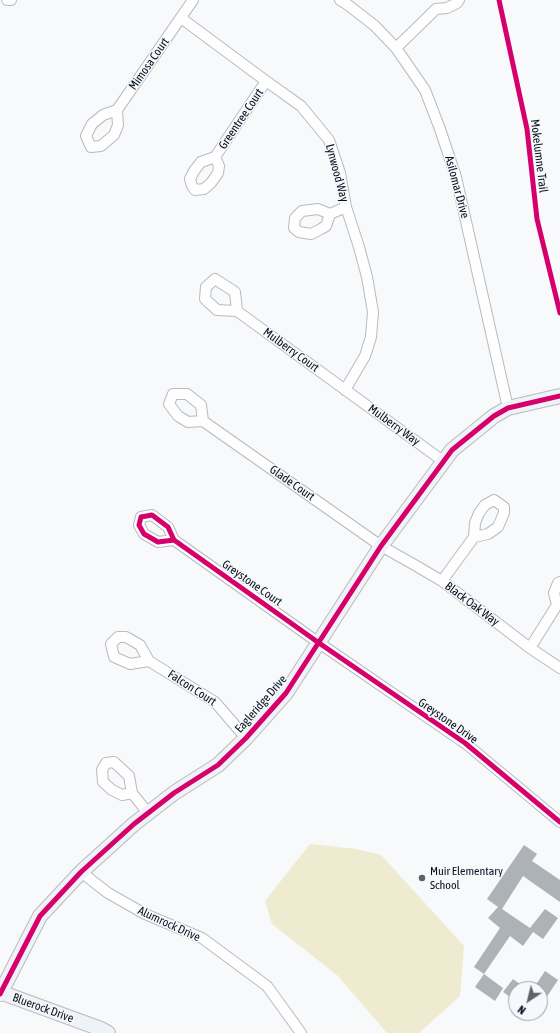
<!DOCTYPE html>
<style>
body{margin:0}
#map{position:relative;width:560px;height:1033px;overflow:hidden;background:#f7f9fb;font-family:"Asap Condensed",sans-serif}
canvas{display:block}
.north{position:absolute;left:508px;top:981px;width:40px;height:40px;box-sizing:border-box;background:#f5f9fd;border:1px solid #979da2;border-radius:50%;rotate:215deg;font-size:11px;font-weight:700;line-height:16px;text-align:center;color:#0b121a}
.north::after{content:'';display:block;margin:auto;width:14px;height:18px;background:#5e6369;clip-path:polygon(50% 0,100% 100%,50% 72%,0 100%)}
</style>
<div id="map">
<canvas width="560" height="1033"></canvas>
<div class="north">N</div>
</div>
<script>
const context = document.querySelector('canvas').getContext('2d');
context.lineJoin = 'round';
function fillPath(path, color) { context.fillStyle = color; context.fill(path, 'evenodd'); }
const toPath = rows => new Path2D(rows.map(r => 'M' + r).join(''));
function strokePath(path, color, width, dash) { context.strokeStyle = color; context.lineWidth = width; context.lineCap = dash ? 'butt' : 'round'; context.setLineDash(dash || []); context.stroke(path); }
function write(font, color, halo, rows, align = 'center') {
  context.font = font + ' "Asap Condensed",sans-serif'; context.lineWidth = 3; context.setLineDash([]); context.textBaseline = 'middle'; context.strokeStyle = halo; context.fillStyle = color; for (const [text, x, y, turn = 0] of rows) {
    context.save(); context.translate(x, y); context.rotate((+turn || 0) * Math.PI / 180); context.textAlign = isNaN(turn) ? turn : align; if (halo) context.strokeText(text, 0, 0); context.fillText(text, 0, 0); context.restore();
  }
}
fillPath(toPath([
 [310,844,356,849,381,855,464,946,460,996,419,1033,387,1033,337,975,272,924,265,901]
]), '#eeebd0');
fillPath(toPath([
 [524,845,537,854,532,861,560,880,560,902,523,876,502,909,530,928,545,909,558,918,543,939,533,932,523,946,510,936,484,974,474,967,500,928,488,918,498,907,487,899],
 [545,971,558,980,540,1007,540,989,533,989],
 [484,974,503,988,495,1001,475,987],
 [513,979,527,989,516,989,516,1001,503,992]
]), '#adb2b6');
const street = toPath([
 [7,0,11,0],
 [340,0,348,5,375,26,396,48,425,90,440,129,456,177,508,408],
 [436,9,447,8,457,3,459,0],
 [181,18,266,81,301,106,329,140,340,173,346,207,359,247,367,277,373,312,371,337,365,356,345,390],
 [396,48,436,9],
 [117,110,118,125,114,135,101,146,91,147,86,136,92,124,103,115,117,110,193,0],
 [215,157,219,166,218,173,211,183,204,189,195,190,192,186,190,179,194,171,201,162,215,157,266,81],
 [330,214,326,226,321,229,311,234,299,232,294,228,295,218,302,211,318,209,330,214,346,207],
 [237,311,235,292,215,279,206,287,205,299,217,310,237,311,443,461],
 [203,421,201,405,187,394,173,394,169,404,178,416,188,422,203,421,381,546,413,564,442,581,530,648,560,668],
 [174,540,158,542,144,534,139,525,141,517,152,515,168,527,174,540,319,643,465,743,560,822],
 [442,581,474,537,475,523,479,513,485,505,494,500,504,507,504,513,498,527,488,534,474,537],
 [530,648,557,605,554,593,558,583,560,582],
 [149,661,130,664,114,657,111,644,118,637,126,637,140,645,149,661,215,702,246,738],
 [132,793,122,795,112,790,103,782,102,770,106,763,114,762,129,776,132,793,148,813],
 [81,872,108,893,145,914,202,938,267,986,301,1033]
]);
const secondary = toPath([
 [0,992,101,1029,108,1033],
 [0,994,40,916,81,872,134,824,174,793,218,765,246,738,286,693,381,546,452,450,494,416,508,408,560,396]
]);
strokePath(street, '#b7bbc0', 12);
strokePath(secondary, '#b7bbc0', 16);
strokePath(street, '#fefefe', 10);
strokePath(secondary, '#eff3f6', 14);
strokePath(toPath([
 [499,0,527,129,537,219,560,313],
 [174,540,158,542,144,534,139,525,141,517,152,515,168,527,174,540,319,643,465,743,560,822],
 [0,994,40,916,81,872,134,824,174,793,218,765,246,738,286,693,381,546,452,450,494,416,508,408,560,396]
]), '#d6006c', 5);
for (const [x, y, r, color] of [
 [422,878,4,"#5e6369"]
]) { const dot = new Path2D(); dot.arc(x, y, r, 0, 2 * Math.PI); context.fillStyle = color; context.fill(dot); strokePath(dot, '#f5f9fd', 1.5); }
write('12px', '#0b121a', '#f5f9fd', [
 ["Mimosa Court",149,64,-55],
 ["Greentree Court",241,119,-56],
 ["Mokelumne Trail",539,156,83],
 ["Lynwood Way",337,173,75],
 ["Asilomar Drive",457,187,75],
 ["Mulberry Court",291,350,36],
 ["Mulberry Way",394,425,36],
 ["Glade Court",292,483,35],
 ["Greystone Court",252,583,35],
 ["Black Oak Way",472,604,37],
 ["Falcon Court",192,688,33],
 ["Eagleridge Drive",261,704,-49],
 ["Greystone Drive",448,721,35],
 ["Alumrock Drive",169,924,25],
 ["Bluerock Drive",43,1008,20]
]);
write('12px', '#0b121a', '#f5f9fd', [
 ["Muir Elementary",430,871],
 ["School",430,885]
], 'left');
</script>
